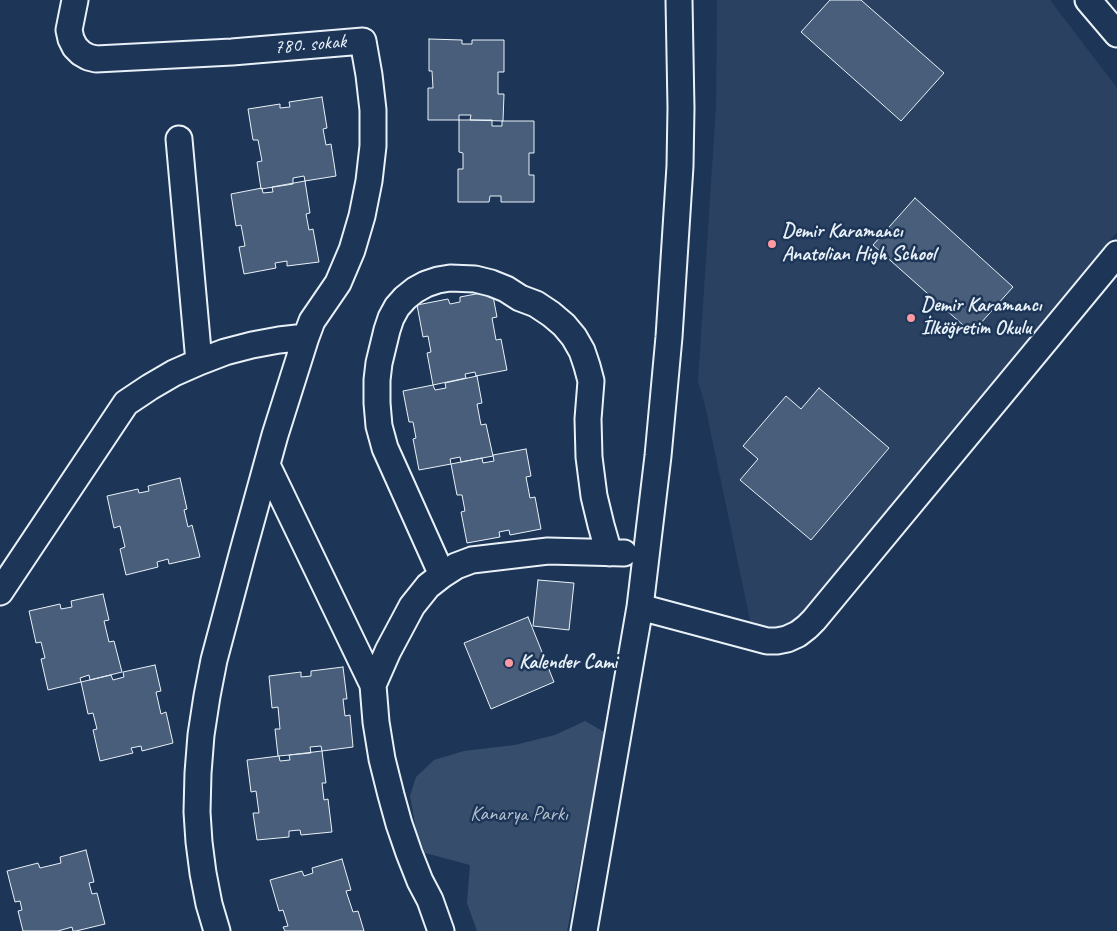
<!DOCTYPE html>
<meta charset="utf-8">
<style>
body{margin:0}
canvas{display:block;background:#1d3557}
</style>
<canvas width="1117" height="931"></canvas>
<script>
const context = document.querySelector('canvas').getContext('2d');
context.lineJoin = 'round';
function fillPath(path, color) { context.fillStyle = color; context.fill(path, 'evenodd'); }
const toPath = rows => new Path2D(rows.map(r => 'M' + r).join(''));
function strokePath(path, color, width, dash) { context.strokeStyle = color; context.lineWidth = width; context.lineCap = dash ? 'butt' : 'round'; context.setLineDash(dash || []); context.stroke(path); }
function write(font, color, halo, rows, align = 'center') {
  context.font = font + ' Caveat,sans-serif'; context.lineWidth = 5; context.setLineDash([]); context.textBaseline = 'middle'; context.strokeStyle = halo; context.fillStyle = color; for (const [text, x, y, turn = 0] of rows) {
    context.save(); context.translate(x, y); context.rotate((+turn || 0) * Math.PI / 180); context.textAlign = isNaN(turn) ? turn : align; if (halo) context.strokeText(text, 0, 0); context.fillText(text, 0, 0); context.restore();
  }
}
fillPath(toPath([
 [717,0,1050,0,1117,88,1117,232,794,630,751,625,705,405,698,381,716,107]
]), '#2a4162');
fillPath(toPath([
 [585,721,606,733,567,931,477,931,467,903,470,865,425,853,416,829,410,796,416,777,434,760,464,751,515,745,555,735]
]), '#374d6c');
const building = toPath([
 [830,0,861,0,944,73,901,121,801,32,830,0],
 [429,39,462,40,462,44,472,44,472,40,504,40,504,72,498,72,498,94,504,94,503,121,470,120,471,115,459,115,459,120,428,120,428,88,433,88,432,71,429,71,429,39],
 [322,97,327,128,323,129,326,145,331,144,336,176,305,181,304,176,293,178,293,184,261,189,257,162,262,161,258,140,253,140,248,109,280,104,280,108,290,107,289,102,322,97],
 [459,120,492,120,492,126,502,126,502,121,534,121,534,153,529,153,529,175,534,175,534,202,501,202,501,196,490,196,489,202,458,202,458,169,463,169,463,153,459,152,459,120],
 [305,181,310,213,306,214,309,230,313,229,319,262,287,266,287,261,275,263,276,268,244,274,239,247,245,246,241,225,236,226,231,194,262,188,263,193,273,192,272,187,305,181],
 [915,198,1013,287,972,333,873,245,915,198],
 [492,291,497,317,492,318,496,340,501,339,507,370,476,376,475,372,465,374,466,378,433,385,427,353,431,352,428,336,423,337,417,305,448,299,450,304,460,302,460,297,492,291],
 [477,376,482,403,477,404,481,425,486,424,493,456,461,462,460,457,450,459,451,464,419,470,413,439,416,438,413,422,409,422,403,391,433,385,435,390,446,388,445,383,477,376],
 [819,388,889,448,811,540,740,480,758,459,743,446,786,396,801,409,819,388],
 [526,449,531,476,526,477,530,498,535,497,541,529,510,535,509,530,499,532,500,537,467,543,461,512,465,511,462,495,457,495,451,464,482,458,483,463,494,461,493,455,526,449],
 [180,478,187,509,184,510,188,527,192,525,200,557,169,564,168,559,157,562,158,567,126,575,120,549,125,547,120,526,114,528,107,496,138,489,139,493,149,491,148,486,180,478],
 [538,580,574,583,569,630,533,626,538,580],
 [103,594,109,620,104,621,109,642,114,641,122,672,90,680,89,675,80,678,81,682,48,690,41,659,45,658,41,642,36,643,29,611,60,604,61,609,72,607,71,601,103,594],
 [528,617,554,682,491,709,464,643,528,617],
 [155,665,161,691,156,692,161,714,166,712,173,743,142,751,141,746,131,748,133,753,100,761,93,730,97,729,93,713,88,714,81,682,111,675,113,680,124,677,123,672,155,665],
 [343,667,347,699,343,699,345,716,350,715,353,747,322,751,321,746,310,747,311,753,278,756,275,729,280,729,278,707,272,708,269,676,301,672,301,677,311,676,311,671,343,667],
 [322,751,326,783,322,783,324,800,328,799,332,832,301,835,300,830,289,831,289,837,257,840,253,813,259,813,256,791,251,792,247,760,279,756,280,761,290,760,289,755,322,751],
 [86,850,94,882,89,883,92,894,97,893,105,924,76,931,73,931,72,927,58,931,23,931,18,911,22,910,20,901,15,902,7,871,38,863,40,868,61,863,60,857,86,850],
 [342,859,351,890,346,891,353,912,358,911,364,931,285,931,283,927,288,926,283,910,279,911,270,880,302,871,304,876,313,873,312,868,342,859]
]);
fillPath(building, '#495e7a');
strokePath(building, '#e8f1f8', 1);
const street = toPath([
 [75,0,69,30,71,39,75,47,81,53,88,57,96,59,232,52,363,41,369,75,373,110,373,146,369,181,362,216,352,250,338,283,312,321,306,337,275,435,243,551,214,660,207,696,201,735,198,773,197,812,199,842,203,873,209,904,217,931],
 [1088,0,1117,34],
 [179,139,199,362],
 [267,465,373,685,376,722,382,759,391,795,399,824,409,853,420,881,430,900,441,931],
 [442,575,385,448,379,426,377,403,377,380,379,363,387,330,391,318,397,307,405,298,415,290,426,284,438,280,450,278,475,279,491,283,506,289,520,298,536,304,551,314,564,325,574,337,582,351,587,366,591,381,588,419,589,457,594,496,601,525,609,553],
 [0,592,126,403,150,387,174,373,199,362,225,352,252,345,279,340,306,337],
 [640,607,767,641,777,641,787,639,798,634,807,627,814,620,1117,254],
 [373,685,388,651,412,606,428,586,442,575,456,566,472,560,548,551,624,553],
 [584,931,640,607,658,456,669,337,680,166,681,108,679,0]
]);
strokePath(street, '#e8f1f8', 29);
strokePath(street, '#1d3557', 25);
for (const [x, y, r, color] of [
 [772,244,5,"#ff9aa2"],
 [911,318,5,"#ff9aa2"],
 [509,663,5,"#ff9aa2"]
]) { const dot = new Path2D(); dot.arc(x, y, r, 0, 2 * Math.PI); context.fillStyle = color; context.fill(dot); strokePath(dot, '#1d3557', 2); }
write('20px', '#e8f1f8', '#1d3557', [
 ["780. sokak",310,45,-5]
]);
write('bold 20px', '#e8f1f8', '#1d3557', [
 ["Demir Karamancı",782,232],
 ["Anatolian High School",782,255],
 ["Demir Karamancı",921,306],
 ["İlköğretim Okulu",921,329],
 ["Kalender Cami",519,663]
], 'left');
write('20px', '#b3c0ce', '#1d3557', [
 ["Kanarya Parkı",519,815]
]);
</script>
